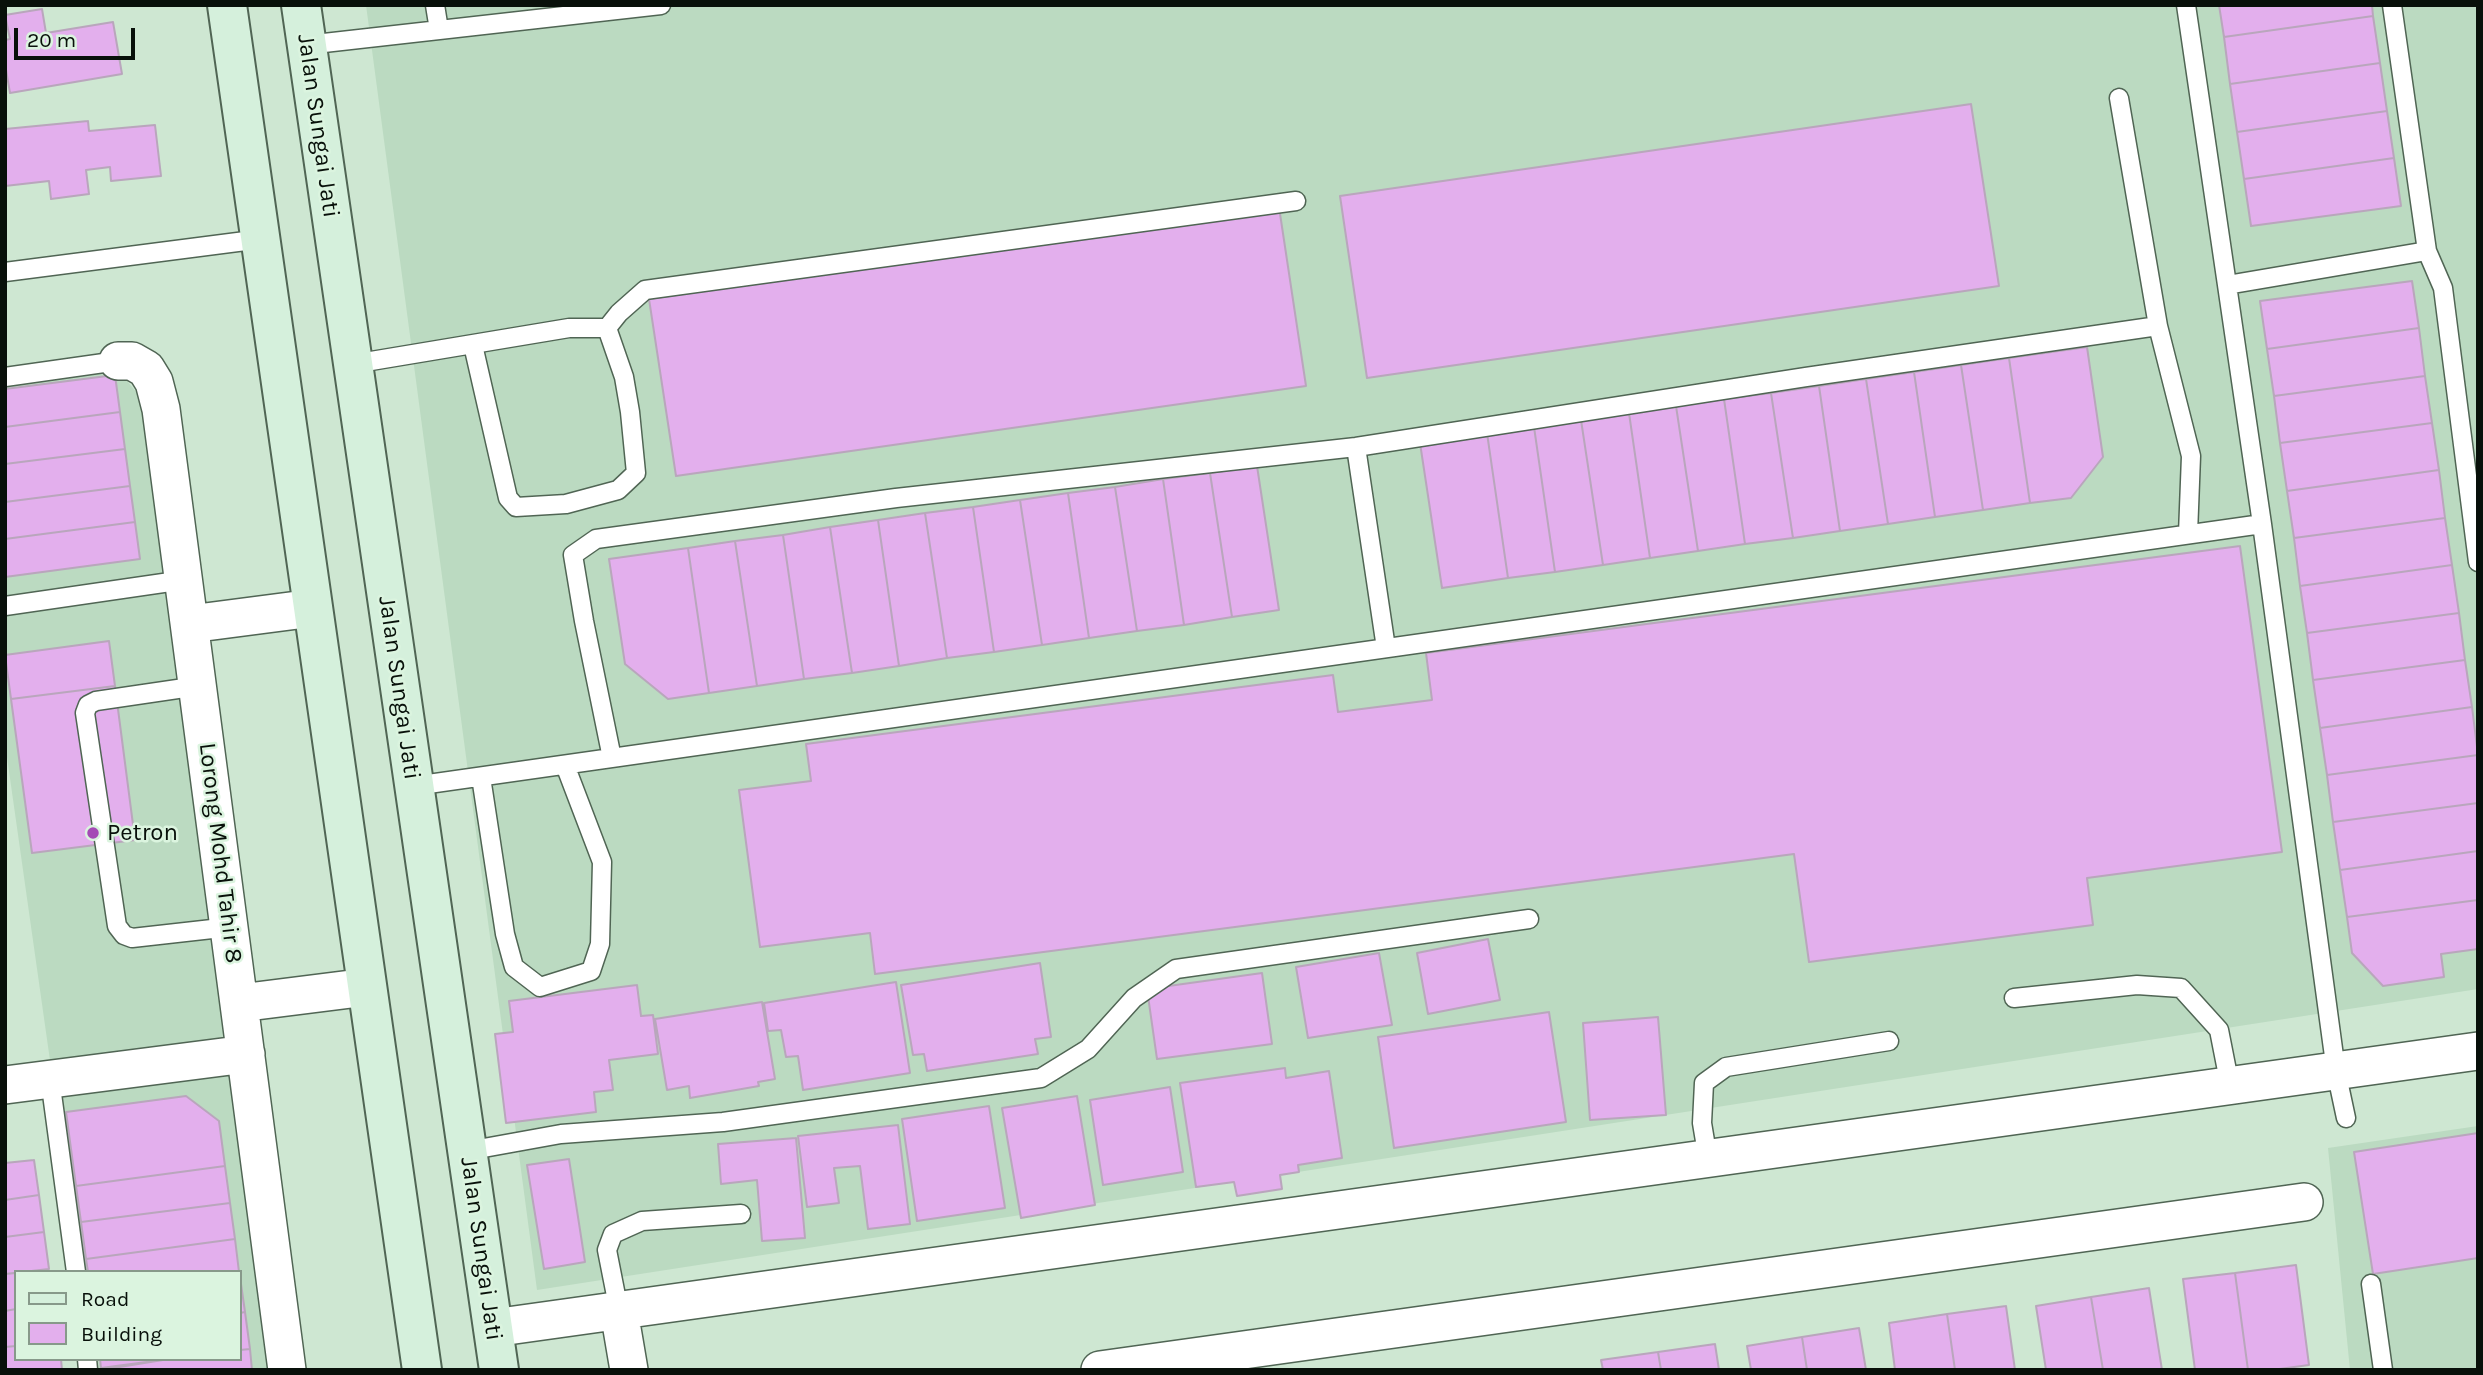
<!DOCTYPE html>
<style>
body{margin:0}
#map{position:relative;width:2483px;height:1375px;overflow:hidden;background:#cee7d2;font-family:Karla,sans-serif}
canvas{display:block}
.frame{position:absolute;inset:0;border:7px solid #08100a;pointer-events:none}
.legend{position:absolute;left:14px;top:1270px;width:228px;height:91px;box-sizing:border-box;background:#dbf4df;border:2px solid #87998a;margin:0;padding:9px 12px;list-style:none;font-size:21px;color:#08100a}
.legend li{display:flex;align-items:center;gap:14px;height:35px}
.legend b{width:35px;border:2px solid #87998a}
.scale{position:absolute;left:14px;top:28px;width:121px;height:32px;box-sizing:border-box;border:4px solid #08100a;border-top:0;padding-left:9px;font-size:21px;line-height:24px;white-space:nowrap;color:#08100a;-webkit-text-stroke:5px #dbf4df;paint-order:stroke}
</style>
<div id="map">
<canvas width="2483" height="1375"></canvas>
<div class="frame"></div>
<ul class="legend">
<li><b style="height:9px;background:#d5f0dc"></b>Road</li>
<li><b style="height:19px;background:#e3afed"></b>Building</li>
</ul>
<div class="scale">20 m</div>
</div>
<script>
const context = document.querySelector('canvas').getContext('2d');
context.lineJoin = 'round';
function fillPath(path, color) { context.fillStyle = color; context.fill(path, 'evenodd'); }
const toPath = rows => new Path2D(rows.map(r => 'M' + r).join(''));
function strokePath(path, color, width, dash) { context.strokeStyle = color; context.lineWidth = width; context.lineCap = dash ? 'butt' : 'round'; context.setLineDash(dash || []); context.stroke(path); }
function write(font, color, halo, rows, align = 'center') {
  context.font = font + ' Karla,sans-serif'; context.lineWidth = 5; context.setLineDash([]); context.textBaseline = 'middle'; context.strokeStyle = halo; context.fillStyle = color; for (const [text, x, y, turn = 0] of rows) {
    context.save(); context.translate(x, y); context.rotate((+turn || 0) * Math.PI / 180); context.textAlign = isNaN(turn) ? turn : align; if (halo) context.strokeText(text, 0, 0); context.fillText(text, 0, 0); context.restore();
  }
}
fillPath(toPath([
 [366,5,2478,5,2478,989,537,1290],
 [119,371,141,398,271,1370,94,1370,93,1359,240,1359,240,1272,80,1272,5,743,5,385],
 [2478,1126,2478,1370,2350,1370,2328,1148]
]), '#bbdac1');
const building = toPath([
 [2219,5,2372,5,2373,16,2224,37,2219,5],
 [42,9,46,33,113,22,122,74,10,93,5,64,5,40,10,39,5,15,42,9],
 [2373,16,2380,63,2230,84,2224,37,2373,16],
 [2380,63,2387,111,2237,132,2230,84,2380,63],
 [1971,104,1999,286,1367,378,1340,196,1971,104],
 [2387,111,2394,158,2244,179,2237,132,2387,111],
 [88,121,89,131,155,125,161,176,111,181,110,167,86,170,89,194,51,199,49,181,5,186,5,129,88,121],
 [2394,158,2401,206,2251,226,2244,179,2394,158],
 [1279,207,1306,386,676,476,649,299,1279,207],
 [2412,281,2419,328,2267,349,2260,301,2412,281],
 [2419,328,2425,376,2274,396,2267,349,2419,328],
 [2087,347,2103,457,2071,498,2030,503,2009,358,2087,347],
 [2009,358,2030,503,1983,510,1961,365,2009,358],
 [1961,365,1983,510,1935,517,1914,372,1961,365],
 [1914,372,1935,517,1888,524,1866,379,1914,372],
 [115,375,120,412,5,427,5,389,115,375],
 [2425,376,2432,423,2280,443,2274,396,2425,376],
 [1866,379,1888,524,1840,531,1819,386,1866,379],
 [1819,386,1840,531,1793,538,1771,393,1819,386],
 [1771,393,1793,538,1745,544,1724,399,1771,393],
 [1724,399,1745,544,1698,551,1676,406,1724,399],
 [1676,406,1698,551,1650,558,1629,413,1676,406],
 [120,412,125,449,5,464,5,427,120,412],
 [1629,413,1650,558,1603,565,1581,420,1629,413],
 [1581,420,1603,565,1555,572,1534,427,1581,420],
 [2432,423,2439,470,2287,491,2280,443,2432,423],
 [1534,427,1555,572,1508,578,1487,433,1534,427],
 [1487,433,1508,578,1442,588,1420,443,1487,433],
 [125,449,130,486,5,502,5,464,125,449],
 [1257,466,1279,610,1232,617,1210,473,1257,466],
 [2439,470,2445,518,2294,538,2287,491,2439,470],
 [1210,473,1232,617,1184,625,1163,479,1210,473],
 [1163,479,1184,625,1137,631,1115,487,1163,479],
 [130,486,135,522,5,539,5,502,130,486],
 [1115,487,1137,631,1089,638,1068,493,1115,487],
 [1068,493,1089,638,1042,645,1020,500,1068,493],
 [1020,500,1042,645,994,652,973,507,1020,500],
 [973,507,994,652,947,658,925,513,973,507],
 [925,513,947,658,899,666,878,520,925,513],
 [2445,518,2452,565,2300,586,2294,538,2445,518],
 [878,520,899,666,852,673,830,527,878,520],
 [135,522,140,559,5,577,5,539,135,522],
 [830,527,852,673,804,679,783,535,830,527],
 [783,535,804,679,757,686,735,541,783,535],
 [735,541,757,686,709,693,688,548,735,541],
 [2240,546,2282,852,2087,878,2093,925,1809,962,1794,854,875,974,870,933,760,947,739,790,811,781,806,744,1333,675,1338,712,1432,700,1426,653,2240,546],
 [688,548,709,693,668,699,625,664,609,559,688,548],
 [2452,565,2459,613,2307,633,2300,586,2452,565],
 [2459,613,2465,660,2313,680,2307,633,2459,613],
 [109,641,115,686,11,699,5,655,109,641],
 [2465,660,2472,707,2320,728,2313,680,2465,660],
 [115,686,135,840,32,853,11,699,115,686],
 [2472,707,2478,755,2327,775,2320,728,2472,707],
 [2478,755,2478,803,2333,822,2327,775,2478,755],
 [2478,803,2478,851,2340,870,2333,822,2478,803],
 [2478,851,2478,900,2347,917,2340,870,2478,851],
 [2478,900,2478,949,2441,954,2444,977,2383,986,2352,953,2347,917,2478,900],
 [1488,939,1500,1000,1428,1014,1417,953,1488,939],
 [1379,953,1392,1025,1308,1038,1296,967,1379,953],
 [1040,963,1051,1037,1035,1039,1038,1054,927,1071,924,1054,913,1055,901,985,1040,963],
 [1262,973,1272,1044,1157,1059,1147,989,1262,973],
 [896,982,910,1073,803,1090,798,1056,786,1057,781,1030,768,1031,764,1003,896,982],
 [637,985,641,1016,653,1015,658,1054,609,1060,613,1090,594,1092,596,1112,506,1123,495,1034,513,1032,509,1001,637,985],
 [762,1002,775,1079,758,1082,759,1086,690,1098,689,1086,667,1090,655,1019,762,1002],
 [1549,1012,1566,1122,1394,1148,1378,1037,1549,1012],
 [1658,1017,1666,1115,1590,1120,1583,1023,1658,1017],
 [1285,1068,1286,1078,1329,1071,1342,1158,1298,1165,1299,1172,1280,1175,1282,1189,1237,1196,1234,1182,1196,1187,1180,1083,1285,1068],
 [1170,1087,1183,1172,1103,1185,1090,1100,1170,1087],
 [186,1096,219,1121,225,1166,76,1186,66,1112,186,1096],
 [1077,1096,1095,1205,1021,1218,1002,1108,1077,1096],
 [989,1106,1005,1208,917,1221,902,1119,989,1106],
 [898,1125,910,1224,868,1229,860,1166,834,1168,839,1203,807,1207,798,1136,898,1125],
 [2478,1133,2478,1258,2373,1274,2354,1152,2478,1133],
 [796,1138,805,1238,762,1241,757,1180,721,1184,718,1144,796,1138],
 [569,1159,585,1262,544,1269,527,1165,569,1159],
 [34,1160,39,1195,5,1200,5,1163,34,1160],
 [225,1166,230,1203,81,1222,76,1186,225,1166],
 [39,1195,44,1232,5,1237,5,1200,39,1195],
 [230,1203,235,1239,86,1259,81,1222,230,1203],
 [44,1232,49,1269,5,1274,5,1237,44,1232],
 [235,1239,239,1272,88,1272,86,1259,235,1239],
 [2296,1265,2309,1365,2272,1370,2248,1370,2235,1273,2296,1265],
 [16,1273,16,1309,5,1311,5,1274,16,1273],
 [2235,1273,2248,1370,2195,1370,2183,1279,2235,1273],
 [240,1277,245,1312,240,1313,240,1277],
 [2149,1288,2162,1370,2103,1370,2091,1297,2149,1288],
 [2091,1297,2103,1370,2046,1370,2036,1306,2091,1297],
 [2006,1306,2015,1370,1955,1370,1947,1314,2006,1306],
 [16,1309,16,1346,5,1347,5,1311,16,1309],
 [245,1312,250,1349,240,1350,240,1313,245,1312],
 [1947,1314,1955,1370,1895,1370,1889,1323,1947,1314],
 [1859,1328,1866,1370,1807,1370,1802,1337,1859,1328],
 [1802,1337,1807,1370,1751,1370,1747,1346,1802,1337],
 [1715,1344,1719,1370,1661,1370,1658,1352,1715,1344],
 [16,1346,16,1359,61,1359,62,1370,5,1370,5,1347,16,1346],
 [250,1349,252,1370,101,1370,169,1359,240,1359,240,1350,250,1349],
 [1658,1352,1661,1370,1603,1370,1601,1360,1658,1352],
 [100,1359,169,1359,101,1368,100,1359]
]);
fillPath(building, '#e3afed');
strokePath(building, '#b9a6bc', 2);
const service = toPath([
 [435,5,439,30],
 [2186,5,2262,524,2336,1071,2346,1118],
 [2392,5,2427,251],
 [306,45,661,5],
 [2119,98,2158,326],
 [5,272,261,239],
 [2227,285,2427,251,2443,288,2478,562],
 [473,345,508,498,516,507,566,504,618,490,636,473,630,412,624,377,607,328],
 [353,364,569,328,607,328,619,313,645,290,1296,201],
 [5,377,118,361],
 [1356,447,1386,648],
 [5,606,184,580],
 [198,686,96,701,88,705,85,713,117,926,124,935,132,938,230,927],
 [612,758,584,621,573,555,596,539,896,498,1356,447,1806,377,2158,326,2191,456,2188,534],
 [481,777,505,934,514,967,540,987,591,971,600,944,602,862,565,765],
 [414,786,2262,524],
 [2014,998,2137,985,2181,988,2219,1030,2230,1086],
 [50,1079,76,1272],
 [467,1151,561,1134,723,1122,1041,1078,1088,1049,1134,998,1176,969,1529,919],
 [1708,1159,1702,1123,1704,1083,1726,1067,1889,1041],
 [2371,1284,2383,1370],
 [619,1311,607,1250,613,1234,642,1221,741,1214],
 [87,1359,88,1370]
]);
const minor = toPath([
 [118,361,132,361,146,369,154,382,161,409,287,1370],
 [190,624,313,608],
 [240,1003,367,987],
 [5,1085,246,1054],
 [619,1311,629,1370],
 [493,1328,2478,1051],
 [1100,1370,2304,1202]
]);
const secondary = toPath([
 [227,5,422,1370],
 [301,5,499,1370]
]);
strokePath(service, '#506554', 21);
strokePath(minor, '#506554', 40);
strokePath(secondary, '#506554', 42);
strokePath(service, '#fff', 18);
strokePath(minor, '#fff', 37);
strokePath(secondary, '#d5f0dc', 38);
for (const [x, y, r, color] of [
 [93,833,7,"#a44ab5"]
]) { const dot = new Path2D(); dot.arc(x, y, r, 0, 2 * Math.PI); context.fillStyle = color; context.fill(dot); strokePath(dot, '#dbf4df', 2.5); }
write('24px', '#08100a', '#dbf4df', [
 ["Jalan Sungai Jati",318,126,82],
 ["Jalan Sungai Jati",399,688,82],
 ["Lorong Mohd Tahir 8",220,853,83],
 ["Jalan Sungai Jati",481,1249,82]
]);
write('24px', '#08100a', '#dbf4df', [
 ["Petron",107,833]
], 'left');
</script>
